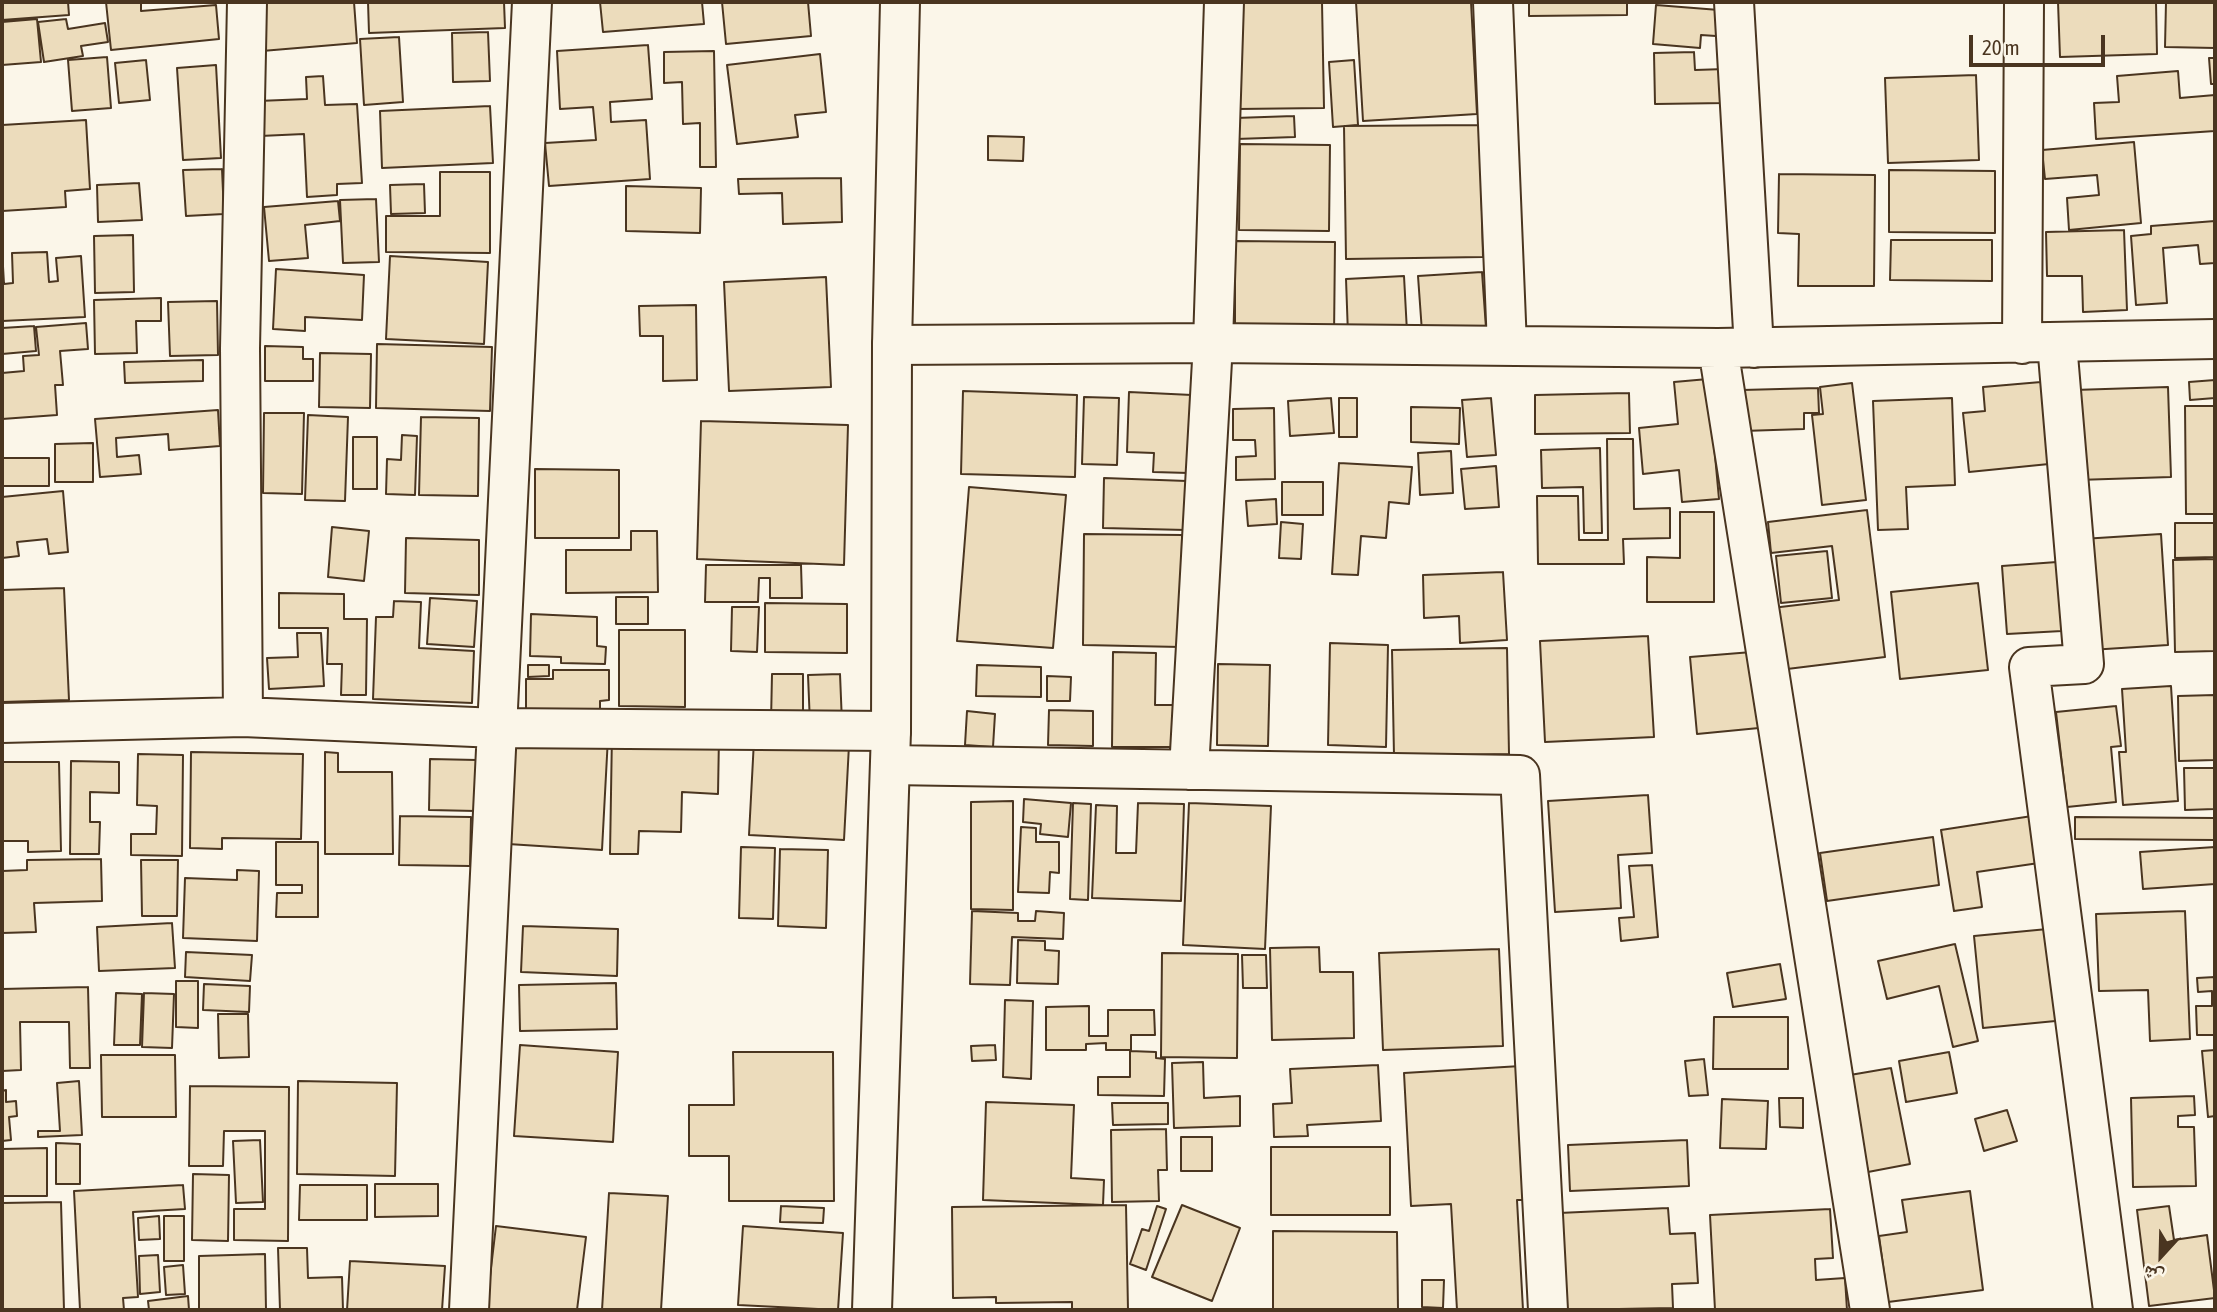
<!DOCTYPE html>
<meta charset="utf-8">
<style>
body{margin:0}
#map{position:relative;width:2217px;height:1312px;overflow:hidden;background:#fbf6e9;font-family:"Asap Condensed","Noto Naskh Arabic",sans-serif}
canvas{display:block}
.frame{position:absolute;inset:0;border:4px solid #4a3520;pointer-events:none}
.north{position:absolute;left:2126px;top:1221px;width:70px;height:70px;-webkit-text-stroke:5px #fbf6e9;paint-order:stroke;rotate:202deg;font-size:19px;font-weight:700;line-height:28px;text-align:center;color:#4a3520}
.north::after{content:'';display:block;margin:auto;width:24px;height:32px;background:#4a3520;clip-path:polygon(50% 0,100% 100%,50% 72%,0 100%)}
.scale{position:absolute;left:1969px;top:35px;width:136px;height:32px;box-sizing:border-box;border:4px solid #4a3520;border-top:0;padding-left:9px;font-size:21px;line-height:24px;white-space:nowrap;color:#4a3520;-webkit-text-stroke:5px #fbf6e9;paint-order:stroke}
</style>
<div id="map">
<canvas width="2217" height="1312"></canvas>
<div class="frame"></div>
<div class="north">ش</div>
<div class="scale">20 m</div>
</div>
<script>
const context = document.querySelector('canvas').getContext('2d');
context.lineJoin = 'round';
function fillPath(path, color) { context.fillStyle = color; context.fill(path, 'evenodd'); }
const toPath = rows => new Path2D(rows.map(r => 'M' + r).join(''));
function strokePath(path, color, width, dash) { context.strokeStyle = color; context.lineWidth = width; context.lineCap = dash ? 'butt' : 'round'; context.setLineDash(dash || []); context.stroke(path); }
const building = toPath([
 [2,2,68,2,69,15,2,20,2,2],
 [106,2,141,2,141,11,216,5,219,39,111,50,106,2],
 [258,2,354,2,357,43,262,51,258,2],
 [368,2,504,2,505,28,369,33,368,2],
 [600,2,702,2,704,24,603,32,600,2],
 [722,2,808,2,811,36,726,44,722,2],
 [1236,2,1322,2,1324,108,1237,109,1236,2],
 [1356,2,1471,2,1477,114,1363,121,1356,2],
 [1529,2,1627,2,1627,15,1529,16,1529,2],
 [2058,2,2156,2,2157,54,2060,57,2058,2],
 [2166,2,2215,2,2215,48,2165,47,2166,2],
 [1656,5,1719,10,1716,36,1701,35,1700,48,1653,44,1656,5],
 [37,19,41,62,2,65,2,22,37,19],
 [66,19,68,29,105,23,108,42,81,46,83,56,44,62,38,22,66,19],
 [488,32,490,81,453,82,452,33,488,32],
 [399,37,403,102,364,105,360,39,399,37],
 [648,45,652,99,610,102,611,122,646,120,650,179,549,186,545,143,596,140,593,107,560,109,557,51,648,45],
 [714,51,716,167,700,167,700,123,683,124,682,82,664,83,664,52,714,51],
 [1694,52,1695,70,1725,69,1726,103,1655,104,1654,53,1694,52],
 [820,54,826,112,795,115,798,137,737,144,727,65,820,54],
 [107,57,111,108,72,111,68,60,107,57],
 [2209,58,2215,58,2215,84,2211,84,2209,58],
 [146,60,150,100,119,103,115,63,146,60],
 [1354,60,1358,125,1333,127,1329,62,1354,60],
 [216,65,221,158,183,160,177,68,216,65],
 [2178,71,2180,98,2215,95,2215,131,2096,139,2094,103,2119,102,2117,76,2178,71],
 [1976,75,1979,160,1888,163,1885,78,1976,75],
 [323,76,325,105,357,104,362,183,337,184,337,195,307,197,304,134,260,136,258,101,307,99,306,77,323,76],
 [490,106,493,163,382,168,380,111,490,106],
 [1294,116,1295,137,1236,139,1235,118,1294,116],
 [86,120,90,189,65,191,66,207,2,211,2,125,86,120],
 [1480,125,1483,257,1346,259,1344,126,1480,125],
 [988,136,1024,137,1023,161,988,160,988,136],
 [2134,142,2141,223,2069,230,2067,198,2099,195,2097,175,2045,179,2042,150,2134,142],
 [1240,144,1330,145,1329,231,1239,230,1240,144],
 [222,169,224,214,186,216,183,170,222,169],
 [1889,170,1995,171,1995,233,1889,232,1889,170],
 [440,172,490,172,490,253,386,252,386,216,440,216,440,172],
 [1779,174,1875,175,1874,286,1798,286,1799,234,1778,233,1779,174],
 [841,178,842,222,783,224,782,193,739,194,738,179,841,178],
 [139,183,142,220,98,222,97,185,139,183],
 [424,184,425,213,391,214,390,185,424,184],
 [626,186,701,188,700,233,626,231,626,186],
 [376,199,379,262,343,263,340,200,376,199],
 [338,201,340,221,305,225,308,258,269,261,264,207,338,201],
 [2215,221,2215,263,2200,264,2198,245,2163,248,2167,303,2136,305,2131,236,2151,234,2151,226,2215,221],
 [2124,230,2127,310,2083,312,2082,276,2047,276,2046,232,2124,230],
 [133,235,134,292,95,293,94,236,133,235],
 [1891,240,1992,240,1992,281,1890,280,1891,240],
 [1235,241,1335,242,1334,337,1235,336,1235,241],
 [2,249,4,284,13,283,12,253,47,252,49,282,58,281,56,258,81,256,85,317,2,321,2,249],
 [390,256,488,262,484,344,386,339,390,256],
 [276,269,364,275,362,320,305,317,305,331,273,329,276,269],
 [1482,272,1486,328,1422,332,1418,276,1482,272],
 [1404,276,1407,332,1348,335,1346,279,1404,276],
 [826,277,831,387,729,391,724,282,826,277],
 [161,298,161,321,136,321,137,353,95,354,94,300,161,298],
 [217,301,218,355,170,356,168,302,217,301],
 [696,305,697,380,663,381,663,336,640,336,639,306,696,305],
 [86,323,88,349,60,351,63,385,55,385,57,415,2,419,2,373,24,371,23,356,39,355,36,327,86,323],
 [34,326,36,351,2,354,2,328,34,326],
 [377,344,492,347,490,411,376,408,377,344],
 [265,346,303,347,303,359,313,359,313,381,265,381,265,346],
 [320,353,371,354,370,408,319,407,320,353],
 [203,360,203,381,125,383,124,362,203,360],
 [1708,379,1719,499,1682,502,1679,470,1643,474,1639,428,1678,424,1674,382,1708,379],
 [2215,380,2215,398,2190,400,2189,382,2215,380],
 [2041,382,2049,464,1969,472,1963,413,1985,411,1983,387,2041,382],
 [1852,383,1866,500,1822,505,1812,415,1823,414,1820,387,1852,383],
 [2168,387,2171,477,2077,480,2074,390,2168,387],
 [1818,388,1819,413,1804,413,1804,429,1743,431,1742,390,1818,388],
 [963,391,1077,395,1075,477,961,474,963,391],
 [1129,392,1192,395,1189,473,1153,472,1154,453,1127,452,1129,392],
 [1629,393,1630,433,1535,434,1535,395,1629,393],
 [1084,397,1119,398,1117,465,1082,464,1084,397],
 [1331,398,1334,433,1290,436,1288,401,1331,398],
 [1339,398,1357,398,1357,437,1339,437,1339,398],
 [1491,398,1496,455,1467,457,1462,400,1491,398],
 [1952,398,1955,485,1906,487,1908,529,1878,530,1873,401,1952,398],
 [2185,406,2215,406,2215,514,2186,514,2185,406],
 [1411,407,1460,408,1459,444,1411,442,1411,407],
 [1274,408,1275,479,1236,480,1236,457,1256,456,1255,440,1233,440,1233,409,1274,408],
 [218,410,220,446,169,450,168,434,116,438,117,457,139,455,141,474,100,477,95,419,218,410],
 [264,413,304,413,302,494,263,493,264,413],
 [308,415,348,417,345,501,305,500,308,415],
 [421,417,479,418,478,496,419,495,421,417],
 [701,421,848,425,844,565,697,559,701,421],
 [402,435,417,436,415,495,386,494,387,459,401,460,402,435],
 [353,437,377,437,377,489,353,489,353,437],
 [1607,439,1633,439,1634,509,1670,508,1670,538,1623,539,1624,564,1538,564,1537,496,1578,496,1579,540,1608,540,1607,439],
 [93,443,93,482,55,482,55,444,93,443],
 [1600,448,1602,533,1584,533,1583,487,1542,488,1541,450,1600,448],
 [1451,451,1453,493,1420,495,1418,453,1451,451],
 [2,458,49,458,49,486,2,486,2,458],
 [1339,463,1412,467,1409,504,1389,502,1386,538,1361,536,1358,575,1332,574,1339,463],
 [1496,466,1499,507,1465,509,1461,469,1496,466],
 [535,469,619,470,619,538,535,538,535,469],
 [1104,478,1187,481,1186,530,1103,528,1104,478],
 [1282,482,1323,482,1323,515,1282,515,1282,482],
 [969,487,1066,495,1053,648,957,641,969,487],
 [63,491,68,552,49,554,47,539,17,542,19,556,2,558,2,497,63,491],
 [1276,499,1277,524,1248,526,1246,501,1276,499],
 [1867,510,1885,657,1779,670,1772,608,1839,600,1832,546,1771,553,1768,522,1867,510],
 [1680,512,1714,512,1714,602,1647,602,1647,557,1680,558,1680,512],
 [1281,522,1303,524,1301,559,1279,558,1281,522],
 [2175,523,2215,523,2215,557,2175,558,2175,523],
 [332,527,369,531,364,581,328,577,332,527],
 [631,531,657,531,658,592,566,593,566,550,631,550,631,531],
 [1084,534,1182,535,1181,647,1083,645,1084,534],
 [2161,534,2168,645,2090,650,2082,539,2161,534],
 [406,538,479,540,479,595,405,593,406,538],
 [1827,551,1832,598,1781,603,1776,556,1827,551],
 [2215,559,2215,651,2175,652,2173,560,2215,559],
 [2057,562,2062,631,2007,634,2002,566,2057,562],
 [706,565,801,565,802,598,770,598,770,578,759,578,758,602,705,602,706,565],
 [1503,572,1507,640,1460,643,1459,616,1424,618,1423,575,1503,572],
 [1978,583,1988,670,1900,679,1891,592,1978,583],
 [64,588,69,700,2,702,2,590,64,588],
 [279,593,344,594,344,619,367,619,366,695,341,695,342,664,327,664,328,628,279,628,279,593],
 [616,597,648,597,648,624,616,624,616,597],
 [430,598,477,601,474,647,427,644,430,598],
 [394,601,421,602,419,648,474,651,472,703,373,699,376,617,393,617,394,601],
 [765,603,847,604,847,653,765,652,765,603],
 [732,607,759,607,757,652,731,651,732,607],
 [531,614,597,617,597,646,606,647,605,664,561,663,561,657,530,656,531,614],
 [619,630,685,630,685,707,619,706,619,630],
 [297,633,321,633,324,686,269,689,267,658,298,657,297,633],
 [1648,636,1654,737,1545,742,1540,641,1648,636],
 [1330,643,1388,645,1386,747,1328,745,1330,643],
 [1507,648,1509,754,1394,756,1392,650,1507,648],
 [1113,652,1156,653,1155,705,1177,705,1176,747,1112,747,1113,652],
 [1752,652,1759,728,1697,734,1690,657,1752,652],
 [1218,664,1270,665,1268,746,1217,745,1218,664],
 [528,665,549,665,549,676,528,677,528,665],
 [977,665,1041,667,1041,697,976,696,977,665],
 [553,670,609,670,609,700,600,701,600,721,526,720,526,679,553,679,553,670],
 [772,674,803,674,803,722,771,722,772,674],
 [840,674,842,723,810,724,808,675,840,674],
 [1047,676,1071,677,1070,701,1047,701,1047,676],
 [2171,686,2178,801,2123,805,2119,752,2126,752,2122,689,2171,686],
 [2215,695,2215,760,2179,761,2178,696,2215,695],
 [2116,706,2121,746,2111,747,2116,802,2067,807,2056,712,2116,706],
 [1049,710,1093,711,1093,746,1048,745,1049,710],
 [967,711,995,714,993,747,965,745,967,711],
 [514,732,608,737,602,850,508,844,514,732],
 [612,733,719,736,718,794,682,792,681,832,639,831,638,854,610,854,612,733],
 [754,740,849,745,844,840,749,835,754,740],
 [191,752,303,754,301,839,222,838,222,849,190,848,191,752],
 [325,752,338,753,338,772,392,772,393,854,325,854,325,752],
 [138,754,183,755,182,856,131,855,131,834,156,834,157,806,137,805,138,754],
 [430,759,477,760,476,811,429,810,430,759],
 [71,761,119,762,119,793,90,792,90,822,100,822,99,854,70,854,71,761],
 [2,762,59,762,61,851,28,852,28,841,2,841,2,762],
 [2184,768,2215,768,2215,809,2185,810,2184,768],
 [1648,795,1652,853,1618,855,1621,908,1555,912,1548,801,1648,795],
 [1024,799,1071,803,1068,837,1040,834,1041,824,1023,822,1024,799],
 [1013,801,1013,910,971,909,971,802,1013,801],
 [1073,803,1091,804,1088,900,1070,899,1073,803],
 [1138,803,1184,804,1181,901,1092,898,1096,805,1117,806,1116,853,1136,853,1138,803],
 [1189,803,1271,806,1265,949,1183,945,1189,803],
 [400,816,471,817,470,866,399,865,400,816],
 [2032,816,2039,863,1977,872,1982,907,1954,911,1941,830,2032,816],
 [2075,817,2215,818,2215,840,2075,839,2075,817],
 [1021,827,1036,828,1036,842,1059,842,1059,873,1050,872,1049,893,1018,892,1021,827],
 [1933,837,1939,885,1827,901,1820,853,1933,837],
 [276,842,318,842,318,917,276,917,277,893,302,893,302,885,276,885,276,842],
 [741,847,775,848,773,919,739,918,741,847],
 [2215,847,2215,884,2143,889,2140,852,2215,847],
 [780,849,828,850,826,928,778,926,780,849],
 [101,859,102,901,34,903,36,932,2,933,2,871,27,870,27,860,101,859],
 [141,860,178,860,177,916,142,916,141,860],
 [1652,865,1658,937,1621,941,1619,918,1634,917,1629,866,1652,865],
 [237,870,259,871,257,941,183,938,185,878,237,880,237,870],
 [972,911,1018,913,1018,921,1035,921,1036,911,1064,913,1063,939,1012,937,1010,985,970,984,972,911],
 [2185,911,2190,1039,2150,1041,2148,990,2099,991,2096,914,2185,911],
 [172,923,175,968,99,971,97,927,172,923],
 [523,926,618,929,617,976,521,972,523,926],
 [2058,928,2066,1020,1983,1028,1974,936,2058,928],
 [1018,940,1045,941,1045,950,1059,951,1058,984,1017,983,1018,940],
 [1955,944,1978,1041,1953,1047,1939,986,1887,999,1878,961,1955,944],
 [1319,947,1320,972,1353,972,1354,1038,1272,1040,1270,948,1319,947],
 [1499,949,1503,1046,1383,1050,1379,953,1499,949],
 [186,952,252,955,250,981,185,977,186,952],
 [1162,953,1238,954,1237,1058,1161,1057,1162,953],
 [1242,955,1266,955,1267,988,1243,988,1242,955],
 [1780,964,1786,999,1733,1007,1727,973,1780,964],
 [2215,977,2215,1035,2197,1035,2196,1006,2212,1006,2212,991,2198,992,2197,978,2215,977],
 [176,981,198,981,198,1028,176,1027,176,981],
 [616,983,617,1029,520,1031,519,985,616,983],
 [204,984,250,986,249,1012,203,1010,204,984],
 [88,987,90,1068,70,1068,69,1022,20,1022,21,1070,2,1071,2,989,88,987],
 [116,993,142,994,140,1045,114,1045,116,993],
 [144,993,174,994,172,1048,142,1047,144,993],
 [1005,1000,1033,1001,1031,1079,1003,1077,1005,1000],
 [1089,1006,1089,1036,1108,1036,1108,1010,1154,1010,1155,1035,1131,1035,1131,1050,1106,1050,1106,1043,1086,1044,1086,1050,1046,1050,1046,1007,1089,1006],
 [218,1014,248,1014,249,1057,219,1058,218,1014],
 [1714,1017,1788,1017,1788,1069,1713,1069,1714,1017],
 [520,1045,618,1052,613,1142,514,1136,520,1045],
 [995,1045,996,1060,972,1061,971,1046,995,1045],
 [2215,1050,2215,1116,2208,1117,2202,1051,2215,1050],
 [1130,1051,1156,1052,1156,1058,1165,1059,1164,1096,1098,1095,1098,1077,1130,1077,1130,1051],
 [733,1052,833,1052,834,1201,729,1201,729,1156,689,1156,689,1105,734,1105,733,1052],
 [1949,1052,1957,1093,1906,1102,1899,1061,1949,1052],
 [101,1055,175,1055,176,1117,102,1117,101,1055],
 [1704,1059,1708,1095,1689,1096,1685,1061,1704,1059],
 [1203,1062,1204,1098,1240,1096,1240,1126,1174,1128,1172,1063,1203,1062],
 [1378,1065,1381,1121,1307,1125,1308,1136,1274,1137,1273,1104,1292,1103,1290,1069,1378,1065],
 [1521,1066,1528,1200,1517,1200,1523,1310,1457,1310,1451,1204,1411,1206,1404,1073,1521,1066],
 [1891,1068,1910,1164,1868,1172,1850,1075,1891,1068],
 [79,1081,82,1135,38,1137,38,1131,60,1131,57,1083,79,1081],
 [298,1081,397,1083,395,1176,297,1174,298,1081],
 [190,1086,289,1087,288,1241,234,1240,234,1209,265,1209,265,1131,224,1131,223,1166,189,1166,190,1086],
 [6,1090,6,1102,16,1101,17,1116,9,1117,11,1140,2,1141,2,1091,6,1090],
 [2194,1096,2195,1115,2178,1116,2178,1127,2194,1127,2196,1186,2133,1187,2131,1098,2194,1096],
 [1779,1098,1803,1098,1803,1128,1780,1127,1779,1098],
 [1722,1099,1768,1101,1766,1149,1720,1148,1722,1099],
 [986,1102,1074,1105,1071,1178,1104,1180,1103,1205,983,1200,986,1102],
 [1112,1103,1168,1103,1168,1124,1113,1125,1112,1103],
 [2007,1110,2017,1141,1984,1151,1975,1119,2007,1110],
 [1166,1129,1167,1170,1158,1170,1159,1201,1112,1202,1111,1130,1166,1129],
 [1181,1137,1212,1137,1212,1171,1181,1171,1181,1137],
 [260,1140,263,1202,236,1203,233,1141,260,1140],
 [1687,1140,1689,1186,1570,1191,1568,1145,1687,1140],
 [56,1143,80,1144,80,1184,56,1184,56,1143],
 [1271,1147,1390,1147,1390,1215,1271,1215,1271,1147],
 [47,1148,47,1196,2,1196,2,1149,47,1148],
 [193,1174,229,1175,228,1241,192,1240,193,1174],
 [375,1184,438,1184,438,1216,375,1217,375,1184],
 [183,1185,185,1209,133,1212,138,1297,123,1298,124,1310,80,1310,74,1191,183,1185],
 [300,1185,367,1185,367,1220,299,1220,300,1185],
 [1970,1191,1983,1290,1888,1302,1879,1236,1907,1232,1902,1200,1970,1191],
 [609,1193,668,1196,661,1310,602,1310,609,1193],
 [61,1202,64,1310,2,1310,2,1203,61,1202],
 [1126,1205,1128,1310,1072,1310,1072,1302,996,1303,996,1297,953,1298,952,1207,1126,1205],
 [1182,1205,1240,1228,1212,1301,1152,1277,1182,1205],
 [781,1206,824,1208,823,1223,780,1222,781,1206],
 [1157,1206,1166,1209,1146,1270,1130,1264,1142,1229,1149,1231,1157,1206],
 [2169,1206,2174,1240,2207,1235,2215,1298,2149,1306,2137,1210,2169,1206],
 [1668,1208,1670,1234,1695,1233,1698,1283,1672,1284,1673,1308,1564,1310,1559,1213,1668,1208],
 [1830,1209,1833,1258,1815,1259,1816,1280,1845,1278,1847,1310,1715,1310,1710,1215,1830,1209],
 [159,1216,160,1239,139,1240,138,1218,159,1216],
 [164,1216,184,1216,184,1261,164,1261,164,1216],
 [496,1226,586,1237,577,1310,486,1310,496,1226],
 [743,1226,843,1233,838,1310,738,1305,743,1226],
 [1273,1231,1397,1232,1398,1310,1273,1310,1273,1231],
 [278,1248,307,1248,308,1278,342,1277,343,1310,280,1310,278,1248],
 [265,1254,266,1310,199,1310,199,1256,265,1254],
 [158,1255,160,1292,140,1294,139,1256,158,1255],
 [350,1261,445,1266,442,1310,347,1310,350,1261],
 [183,1265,185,1294,166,1295,164,1267,183,1265],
 [1422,1280,1444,1280,1443,1308,1422,1307,1422,1280],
 [188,1296,189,1310,149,1310,148,1301,188,1296]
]);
fillPath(building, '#ecdcbc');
strokePath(building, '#4a3520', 2);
const minor = toPath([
 [1493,2,1507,346],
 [1734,2,1754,348],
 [2057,343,2084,664,2029,667,2113,1310],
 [2022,344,2024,2],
 [892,345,1213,343,1718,348,2215,339],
 [1718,348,1870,1310],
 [243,717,240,348,247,2],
 [2,723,243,717,497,728,891,731],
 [890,765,1520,775,1548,1310],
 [1189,770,1213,343,1224,2],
 [469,1310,532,2]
]);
const tertiary = toPath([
 [872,1310,891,731,892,345,900,2]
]);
strokePath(minor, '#4a3520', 42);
strokePath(tertiary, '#4a3520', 42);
strokePath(minor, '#fbf6e9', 38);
strokePath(tertiary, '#fbf6e9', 38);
</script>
